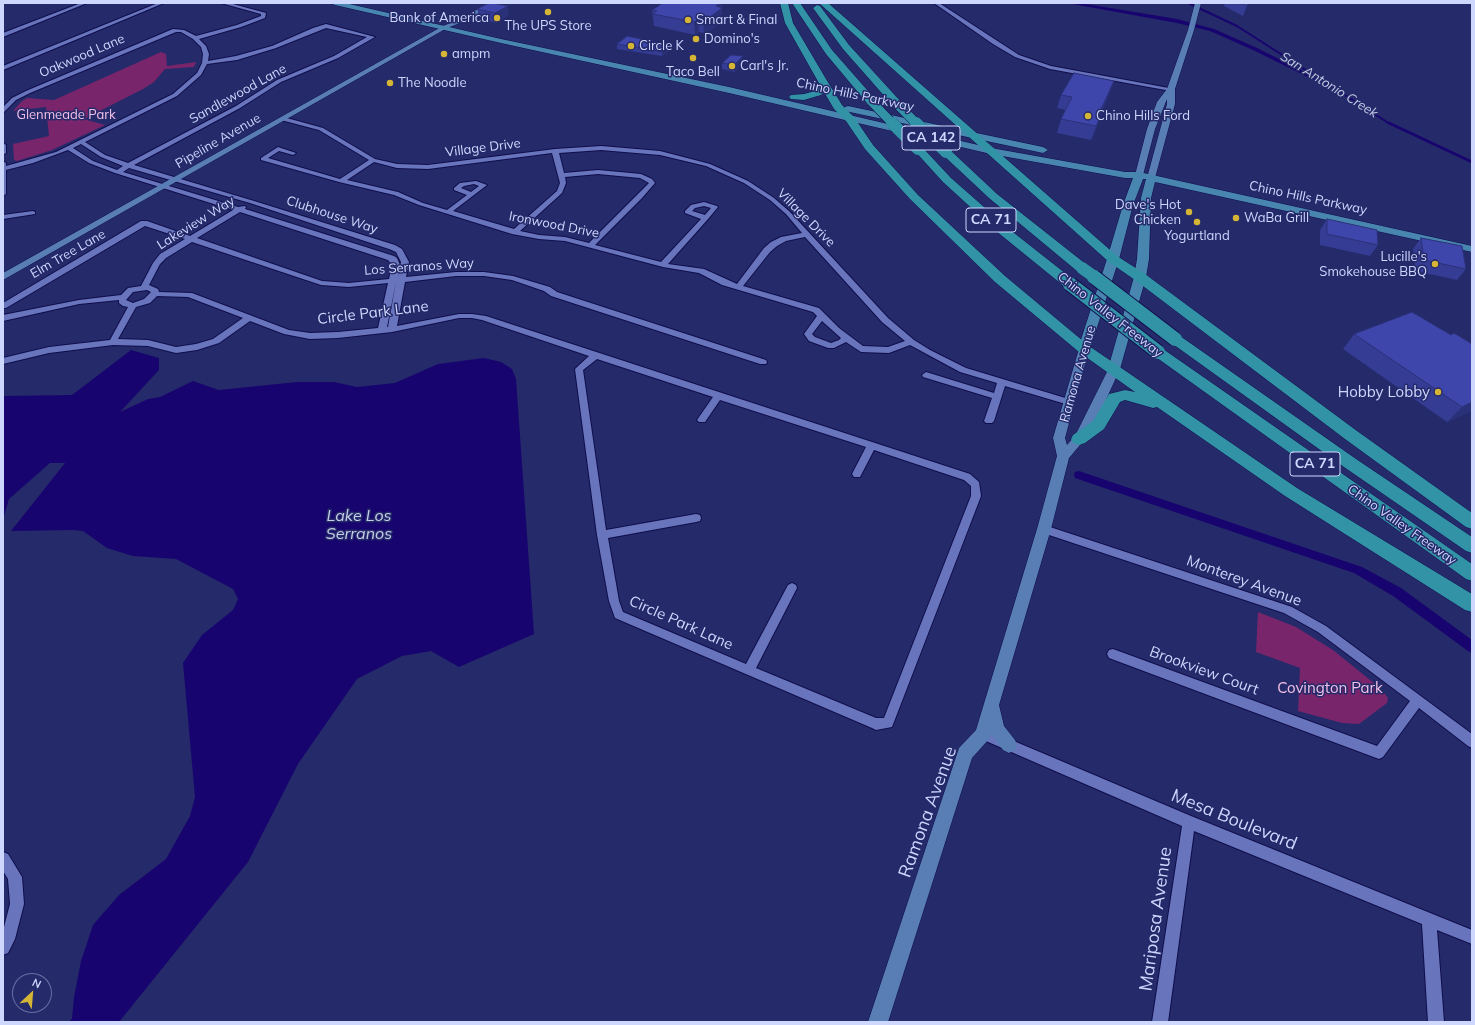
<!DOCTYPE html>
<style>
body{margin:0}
#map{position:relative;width:1475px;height:1025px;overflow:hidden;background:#252a6a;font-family:Mulish,sans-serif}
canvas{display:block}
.frame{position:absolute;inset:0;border:4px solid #ced7fe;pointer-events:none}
.north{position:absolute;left:12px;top:973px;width:40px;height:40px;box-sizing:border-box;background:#252a6a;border:1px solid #696fa5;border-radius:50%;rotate:26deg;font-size:11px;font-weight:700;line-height:16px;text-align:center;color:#ced7fe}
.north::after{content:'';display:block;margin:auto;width:14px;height:18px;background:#d5b535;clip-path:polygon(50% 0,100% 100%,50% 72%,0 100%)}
</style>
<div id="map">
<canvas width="1475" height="1025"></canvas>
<div class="frame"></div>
<div class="north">N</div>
</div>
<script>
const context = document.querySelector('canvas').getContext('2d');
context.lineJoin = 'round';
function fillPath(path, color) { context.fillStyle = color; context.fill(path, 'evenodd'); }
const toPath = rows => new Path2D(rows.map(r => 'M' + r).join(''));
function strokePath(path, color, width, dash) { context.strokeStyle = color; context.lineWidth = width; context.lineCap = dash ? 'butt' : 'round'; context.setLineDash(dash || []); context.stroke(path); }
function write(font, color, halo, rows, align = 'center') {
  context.font = font + ' Mulish,sans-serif'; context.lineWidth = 3; context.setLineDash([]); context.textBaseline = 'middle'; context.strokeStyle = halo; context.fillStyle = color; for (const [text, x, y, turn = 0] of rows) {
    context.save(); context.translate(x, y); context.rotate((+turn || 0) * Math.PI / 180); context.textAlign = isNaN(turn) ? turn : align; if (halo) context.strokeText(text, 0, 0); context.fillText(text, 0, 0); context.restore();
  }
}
fillPath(toPath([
 [161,52,166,54,167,66,196,62,194,67,165,69,154,82,143,89,84,119,105,125,52,150,17,161,14,160,13,144,49,136,46,107,13,111,21,102,27,98,54,100],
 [1258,612,1296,627,1333,650,1380,688,1388,698,1387,703,1359,724,1342,723,1298,711,1300,668,1256,652]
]), '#78256b');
fillPath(toPath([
 [131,350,159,358,159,370,120,412,148,399,160,397,193,381,219,390,297,382,334,382,357,387,395,383,438,364,484,358,501,362,512,369,516,379,534,634,459,667,431,651,402,656,357,679,298,764,248,862,119,1022,68,1022,72,1019,74,997,81,961,93,925,119,895,166,859,190,816,195,797,183,663,202,635,233,610,238,599,233,589,176,559,133,556,107,548,83,531,73,530,11,531,65,463,50,463,9,499,3,519,3,396,72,395]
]), '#18046e');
strokePath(toPath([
 [1188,3,1237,26,1390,124]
]), '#18046e', 2);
strokePath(toPath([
 [1389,123,1472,162]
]), '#18046e', 2.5);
fillPath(toPath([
 [1067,3,1080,3,1177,19,1214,29,1257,48,1329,84,1324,85,1253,50,1210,31,1177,23,1067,3],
 [1079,471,1362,567,1401,588,1472,640,1472,653,1468,651,1393,596,1354,573,1075,478,1074,475,1075,472,1079,471]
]), '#18046e');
const street = toPath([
 [81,3,87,3,3,37,3,33,81,3],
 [158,3,164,3,3,70,3,66,158,3],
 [221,3,229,3,266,13,265,18,241,27,199,39,206,46,209,54,208,61,236,56,272,46,313,28,326,24,375,37,338,58,281,82,240,108,134,165,254,201,395,245,402,249,409,262,406,277,456,272,484,272,513,276,550,287,557,292,766,360,767,362,766,364,760,364,551,296,544,291,512,280,484,276,456,276,405,282,397,326,459,314,472,314,486,316,970,474,979,482,981,496,892,727,876,730,872,728,615,618,609,601,597,535,575,369,589,356,482,320,472,318,459,318,392,332,338,338,310,339,284,334,250,321,219,343,197,350,176,353,148,346,113,345,49,353,3,364,3,358,49,347,110,340,128,307,123,306,119,303,119,300,79,304,3,321,3,315,79,300,121,295,128,288,141,286,153,263,160,254,185,239,145,226,6,308,3,308,3,303,141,221,147,221,190,236,233,210,115,173,89,163,68,150,33,163,6,170,6,194,3,196,3,161,6,163,6,166,56,152,173,94,197,73,202,63,203,54,201,47,193,39,181,32,176,32,30,93,16,100,3,113,3,107,12,98,26,91,173,29,184,30,196,36,237,25,261,16,261,14,221,3],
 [326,28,367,37,334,56,277,80,236,106,128,163,105,155,85,142,177,96,201,75,207,64,237,60,276,48,326,28],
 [81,144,101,157,123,166,117,170,93,161,73,148,81,144],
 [129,168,250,203,389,249,396,252,401,262,398,278,400,265,397,258,394,256,245,209,246,207,245,206,238,207,123,172,129,168],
 [240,212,388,260,392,265,389,279,349,283,322,281,197,238,240,212],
 [192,242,321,285,349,287,388,283,378,328,338,332,310,333,289,330,192,293,159,292,158,289,149,285,160,264,166,258,192,242],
 [396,282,388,327,387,327,396,282],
 [147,290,151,292,144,299,133,303,126,300,133,292,147,290],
 [157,296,188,297,243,318,213,339,196,344,176,347,148,340,118,339,136,307,150,303,157,296],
 [597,359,713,397,697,420,699,422,705,422,720,400,866,447,852,474,854,477,860,477,874,450,964,480,971,486,971,496,884,718,876,718,756,668,797,588,796,585,792,583,788,585,746,664,623,612,619,601,608,538,696,522,700,521,701,518,700,515,696,514,606,530,583,370,597,359],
 [934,3,939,3,1019,55,1051,66,1174,89,1171,91,1050,69,1015,57,993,44,934,3],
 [283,117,323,128,375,159,397,164,428,165,555,149,601,146,660,151,710,164,748,181,774,198,790,212,888,318,914,340,930,350,966,368,1072,400,1073,402,1069,405,1005,386,994,421,992,423,986,423,984,421,992,398,923,377,922,375,926,372,994,393,997,383,960,372,910,345,889,353,861,352,846,342,834,348,828,348,809,341,804,334,817,316,813,312,722,285,699,273,663,267,565,241,539,239,512,234,419,205,394,195,339,182,261,160,261,158,278,147,296,153,293,155,279,151,268,158,340,179,369,160,319,130,281,120,280,119,283,117],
 [601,150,660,155,706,166,744,183,770,200,786,214,802,233,781,237,771,242,764,248,737,284,704,269,668,264,708,219,718,207,717,206,704,202,691,205,685,211,685,213,701,219,661,262,595,245,642,198,655,183,652,179,641,174,598,170,564,173,559,153,601,150],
 [552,153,560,183,557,191,514,229,453,211,487,185,476,181,460,183,454,188,454,190,467,195,447,210,423,203,398,192,347,180,374,162,397,168,428,169,552,153],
 [598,174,640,178,649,183,589,243,565,237,539,235,520,231,562,193,566,183,565,177,598,174],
 [474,184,479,186,471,192,461,188,464,186,474,184],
 [704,206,711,208,705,215,692,211,695,208,704,206],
 [805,237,882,322,905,341,888,347,863,346,839,328,819,308,743,286,770,252,777,246,786,241,805,237],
 [822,321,841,338,839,340,831,343,815,337,812,334,822,321],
 [3,143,6,145,6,153,3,155,3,143],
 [33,211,35,212,35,214,3,219,3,215,33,211],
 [1044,525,1292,607,1326,626,1472,734,1472,748,1468,746,1419,708,1383,757,1379,759,1109,658,1107,654,1109,650,1113,649,1377,746,1410,701,1318,632,1284,613,1040,532,1039,529,1040,526,1044,525],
 [983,728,1191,816,1472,930,1472,944,1437,930,1444,1022,1428,1022,1422,924,1194,831,1168,1022,1152,1022,1182,826,979,738,977,734,979,730,983,728],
 [3,852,8,854,22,877,24,904,15,939,8,953,3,955,3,931,10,904,8,879,3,871,3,852]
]);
const secondary = toPath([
 [488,3,496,3,465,21,447,28,3,280,3,273,443,26,461,19,488,3],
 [1195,3,1201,3,1194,30,1175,89,1175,104,1155,178,1151,181,1147,178,1167,104,1167,99,1155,129,1143,175,1139,178,1136,177,1135,175,1147,129,1157,102,1167,89,1188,30,1195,3],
 [1084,345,1088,347,1089,349,1065,438,1067,445,1075,436,1110,366,1118,366,1120,369,1104,404,1085,439,1069,458,1051,529,999,705,1004,726,1015,740,1017,745,1015,750,1009,753,1003,750,991,734,989,739,972,758,888,1022,868,1022,957,754,959,748,976,730,1037,529,1057,456,1053,438,1079,349,1080,347,1084,345]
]);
const primary = toPath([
 [331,3,345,3,501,39,729,87,991,148,1125,172,1139,172,1472,246,1472,252,1155,182,1151,198,1149,259,1146,277,1120,369,1119,372,1114,373,1109,372,1108,369,1134,277,1137,259,1141,198,1146,179,1143,179,1133,205,1119,259,1090,349,1088,352,1084,353,1080,352,1078,349,1107,259,1123,205,1133,178,1125,178,991,154,729,93,501,43,335,5,331,3],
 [848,106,1043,147,1048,150,1043,153,845,111,844,109,845,107,848,106]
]);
const highway = toPath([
 [780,3,788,3,793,23,826,79,842,105,854,117,873,145,918,195,1005,276,1089,346,1297,488,1472,594,1472,612,1465,610,1285,496,1157,407,1153,408,1125,400,1120,402,1104,429,1085,443,1079,445,1073,443,1071,439,1073,435,1093,421,1109,394,1125,390,1135,392,1079,352,995,282,910,199,865,149,846,121,834,109,824,92,821,95,804,100,791,99,789,97,791,95,804,94,815,91,820,85,785,23,780,3],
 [792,3,800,3,832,50,875,99,876,101,875,103,867,103,826,54,792,3],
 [819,3,828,3,1117,256,1145,274,1357,431,1472,513,1472,529,1466,527,1345,439,1135,280,1109,262,819,3],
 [817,5,820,6,849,45,902,103,903,105,902,107,894,107,843,49,813,8,817,5],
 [918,146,922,147,951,178,1009,229,1075,281,1077,284,1075,287,1065,287,1001,235,943,182,913,149,918,146],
 [946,149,950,150,997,194,1087,265,1088,268,1087,271,1077,271,989,198,942,154,941,152,942,150,946,149],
 [1175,335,1180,336,1356,459,1472,537,1472,553,1466,551,1344,467,1170,342,1168,339,1170,336,1175,335],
 [1158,347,1163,349,1472,564,1472,581,1466,579,1153,355,1151,352,1153,349,1158,347]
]);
strokePath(street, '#100e4c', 2);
strokePath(secondary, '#100e4c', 1);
strokePath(primary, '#100e4c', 1);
strokePath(highway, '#100e4c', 1);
fillPath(street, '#6875bc');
fillPath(secondary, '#587eb5');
fillPath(primary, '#4886af');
fillPath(highway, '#3292a6');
const highwayBridgeFar2 = toPath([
 [871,101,893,124],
 [898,105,917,124]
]);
const highwayBridgeFar1 = toPath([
 [892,123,918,149],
 [916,123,946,152],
 [1082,268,1096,278]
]);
const highwayBridge = toPath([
 [1094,277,1175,339],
 [1070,284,1158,352]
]);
strokePath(highwayBridgeFar2, '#100e4c', 10, []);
strokePath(highwayBridgeFar1, '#100e4c', 12, []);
strokePath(highwayBridge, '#100e4c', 16, []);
strokePath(highwayBridgeFar2, '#3292a6', 9);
strokePath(highwayBridgeFar1, '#3292a6', 12);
strokePath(highwayBridge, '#3292a6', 14);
fillPath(toPath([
 [663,3,722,3,722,21,711,30,704,33,699,32,695,35,654,26,652,10],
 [1225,3,1248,3,1243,16,1224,6],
 [477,9,509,15,497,23,480,19],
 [617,44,671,49,662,56,617,49],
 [743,56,743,63,734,72,722,69,722,63],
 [1061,95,1109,95,1099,118,1095,132,1091,140,1057,133,1061,119,1066,110,1057,108],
 [1327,219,1378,245,1370,256,1320,245,1320,230],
 [1421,238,1466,269,1457,280,1416,271,1413,249],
 [1354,334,1472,411,1447,422,1343,349]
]), '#353c93');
fillPath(toPath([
 [720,3,722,3,722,21,711,30,704,33,703,20,716,6],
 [508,6,509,15,497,23,495,13],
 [698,20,699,32,695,35,694,22],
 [670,45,671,49,662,56,662,52],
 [743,56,743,63,734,72,734,65],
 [1114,81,1109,95,1095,126,1097,118],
 [1100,118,1095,132,1091,140,1096,126],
 [1472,402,1472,411,1447,422,1462,407]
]), '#2b3178');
const building = toPath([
 [489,3,493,3,508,6,495,13,477,9,489,3],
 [663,3,720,3,716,6,722,8,710,17,703,20,698,20,694,22,653,14,657,11,652,10,663,3],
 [1240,3,1248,3,1247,6,1240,3],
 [627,36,670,45,662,52,617,44,627,36],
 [731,55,743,56,734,65,722,63,731,55],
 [1074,73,1114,81,1097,118,1100,118,1096,126,1061,119,1072,97,1061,95,1074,73],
 [1327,219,1377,230,1378,245,1327,234,1327,219],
 [1421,238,1462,246,1466,269,1424,260,1421,238],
 [1412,312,1451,335,1454,333,1472,344,1472,402,1462,407,1354,334,1412,312]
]);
fillPath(building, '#3e46ab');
strokePath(building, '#2b3178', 1);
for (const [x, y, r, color] of [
 [548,12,4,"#d5b535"],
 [497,18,4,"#d5b535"],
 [688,20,4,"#d5b535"],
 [696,39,4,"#d5b535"],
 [631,46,4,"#d5b535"],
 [444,54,4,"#d5b535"],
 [693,58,4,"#d5b535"],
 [732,66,4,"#d5b535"],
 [390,83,4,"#d5b535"],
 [1088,116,4,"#d5b535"],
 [1189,212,4,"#d5b535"],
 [1236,218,4,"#d5b535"],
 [1197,222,4,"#d5b535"],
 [1435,264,4,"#d5b535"],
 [1438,392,4,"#d5b535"]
]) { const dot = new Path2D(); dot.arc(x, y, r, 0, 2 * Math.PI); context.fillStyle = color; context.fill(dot); strokePath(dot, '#252a6a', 1.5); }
write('13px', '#ced7fe', '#252a6a', [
 ["Bank of America",489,18,"right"],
 ["Smart & Final",696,20],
 ["The UPS Store",548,26,"center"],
 ["Domino's",704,39],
 ["Circle K",639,46],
 ["ampm",452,54],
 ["Carl's Jr.",740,66],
 ["Taco Bell",693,72,"center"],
 ["The Noodle",398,83],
 ["Chino Hills Ford",1096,116],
 ["Dave's Hot",1181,205,"right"],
 ["Chicken",1181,220,"right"],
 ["WaBa Grill",1244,218],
 ["Yogurtland",1197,236,"center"],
 ["Lucille's",1427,257,"right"],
 ["Smokehouse BBQ",1427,272,"right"]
], 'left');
write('13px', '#ced7fe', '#252a6a', [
 ["Oakwood Lane",82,56,-23],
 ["Sandlewood Lane",238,94,-29],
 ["Chino Hills Parkway",855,95,12],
 ["Pipeline Avenue",218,141,-30],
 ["Village Drive",483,148,-7],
 ["Chino Hills Parkway",1308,198,12],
 ["Clubhouse Way",332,215,18],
 ["Village Drive",806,218,45],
 ["Lakeview Way",196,223,-32],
 ["Ironwood Drive",554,225,11],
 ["Elm Tree Lane",68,254,-30],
 ["Los Serranos Way",419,267,-4],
 ["Chino Valley Freeway",1110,315,38],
 ["Ramona Avenue",1078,374,-74],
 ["Chino Valley Freeway",1402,525,35]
]);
write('italic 13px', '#c6cde7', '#252a6a', [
 ["San Antonio Creek",1329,85,32]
]);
write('13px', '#f2c0e6', '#252a6a', [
 ["Glenmeade Park",66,115]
]);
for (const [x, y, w] of [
 [931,138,58],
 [991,220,50],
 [1315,464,50]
]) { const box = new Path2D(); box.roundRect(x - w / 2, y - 12, w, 24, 3); context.fillStyle = '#252a6a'; context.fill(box); strokePath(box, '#ced7fe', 1); }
write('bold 14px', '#ced7fe', null, [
 ["CA 142",931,138],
 ["CA 71",991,220],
 ["CA 71",1315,464]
]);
write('15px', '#ced7fe', '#252a6a', [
 ["Circle Park Lane",373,313,-7],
 ["Monterey Avenue",1244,581,20],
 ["Circle Park Lane",681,623,24],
 ["Brookview Court",1204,671,20]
]);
write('15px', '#ced7fe', '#252a6a', [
 ["Hobby Lobby",1430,392]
], 'right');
write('15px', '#f2c0e6', '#252a6a', [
 ["Covington Park",1330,688]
]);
write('italic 16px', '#c6cde7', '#252a6a', [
 ["Lake Los",359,516],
 ["Serranos",359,534]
]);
write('18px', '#ced7fe', '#252a6a', [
 ["Ramona Avenue",928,812,-70],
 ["Mesa Boulevard",1234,820,22],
 ["Mariposa Avenue",1156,919,-82]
]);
</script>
